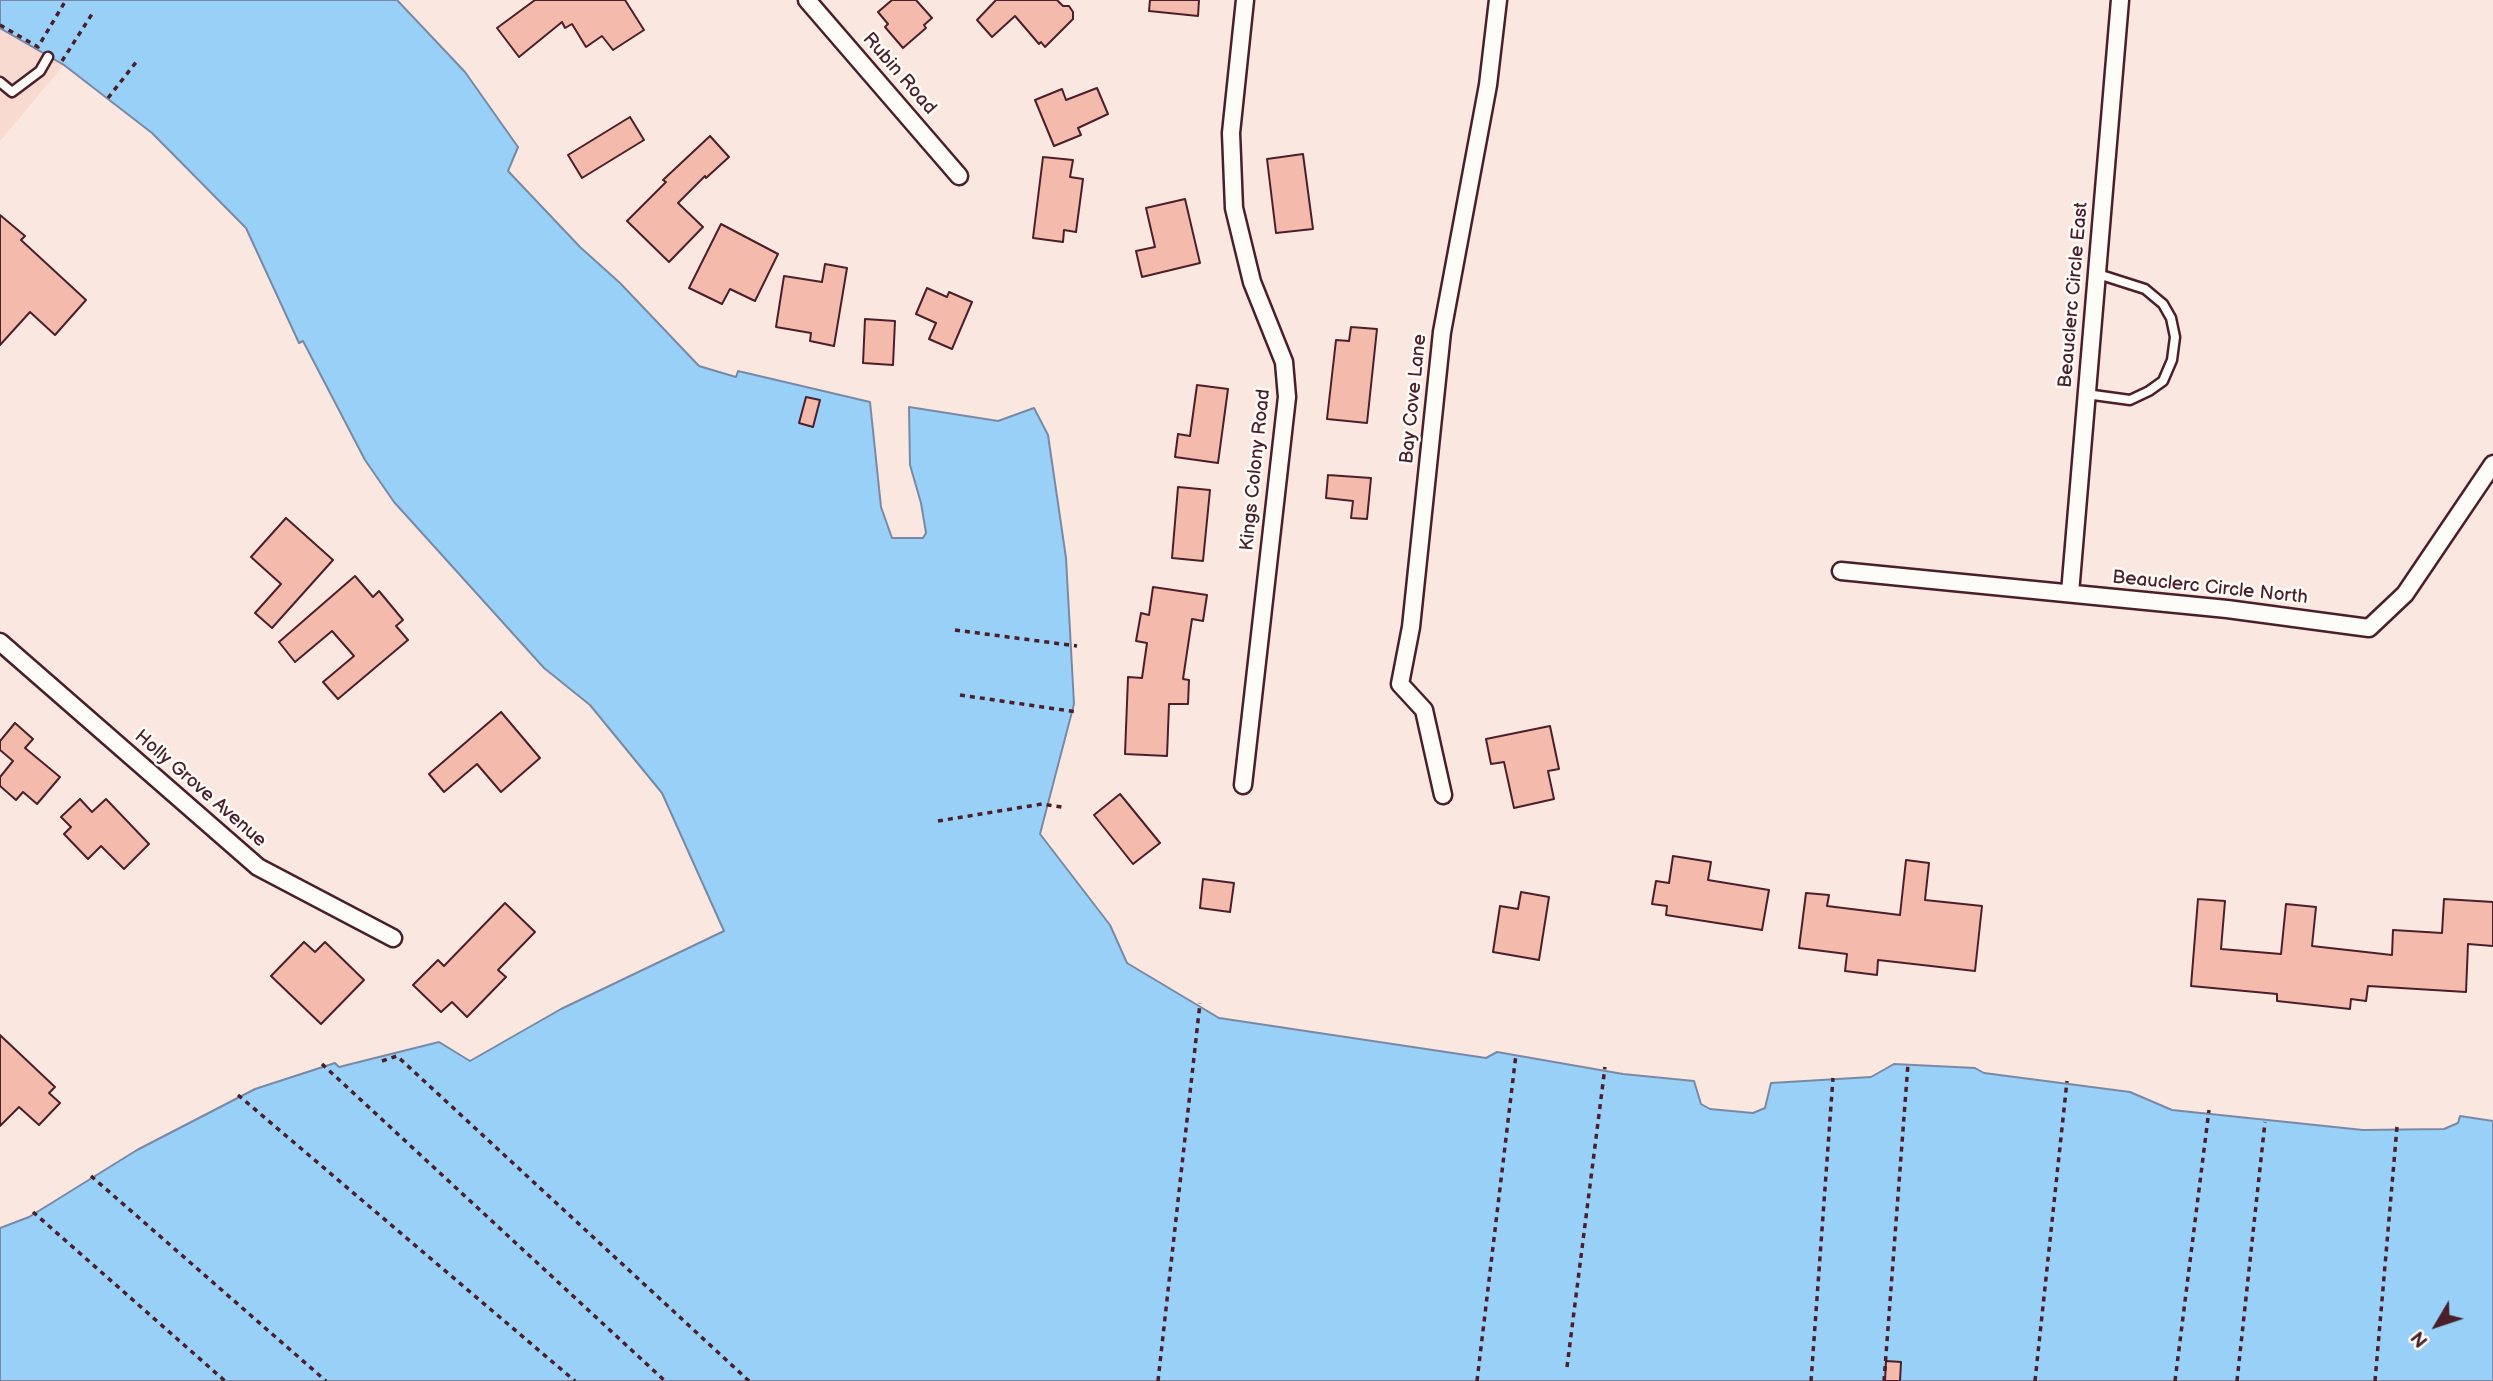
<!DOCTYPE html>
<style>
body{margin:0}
#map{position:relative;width:2493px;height:1381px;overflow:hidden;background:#fae8e0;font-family:"Balsamiq Sans",sans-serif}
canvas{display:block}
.north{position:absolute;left:2402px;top:1290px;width:70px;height:70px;-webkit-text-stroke:5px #fdfcf7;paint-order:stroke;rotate:231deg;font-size:19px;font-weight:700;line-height:28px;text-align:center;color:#4a1f2b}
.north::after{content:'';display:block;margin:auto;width:24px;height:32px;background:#4a1f2b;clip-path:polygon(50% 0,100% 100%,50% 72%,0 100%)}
</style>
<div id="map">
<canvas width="2493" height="1381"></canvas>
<div class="north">N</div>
</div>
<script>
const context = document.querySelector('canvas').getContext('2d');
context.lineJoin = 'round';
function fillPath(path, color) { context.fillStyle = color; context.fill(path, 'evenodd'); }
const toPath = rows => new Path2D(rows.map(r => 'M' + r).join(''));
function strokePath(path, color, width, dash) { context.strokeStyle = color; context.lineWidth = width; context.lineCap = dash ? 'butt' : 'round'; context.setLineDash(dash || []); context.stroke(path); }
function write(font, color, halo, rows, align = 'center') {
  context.font = font + ' "Balsamiq Sans",sans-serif'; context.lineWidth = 5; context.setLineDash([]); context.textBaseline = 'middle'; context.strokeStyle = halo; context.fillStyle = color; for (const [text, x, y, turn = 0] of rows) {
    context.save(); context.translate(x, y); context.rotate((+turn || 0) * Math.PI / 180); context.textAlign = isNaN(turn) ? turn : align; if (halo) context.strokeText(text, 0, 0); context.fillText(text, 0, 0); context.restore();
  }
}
fillPath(toPath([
 [0,28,64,65,0,141]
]), '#f8dad0');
const water = toPath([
 [0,0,397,0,465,72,518,147,508,171,580,247,620,283,699,366,736,377,738,371,870,402,881,507,892,538,923,538,926,533,921,503,910,465,909,407,998,421,1034,408,1048,435,1066,558,1074,704,1040,834,1110,925,1127,963,1219,1018,1486,1058,1497,1052,1623,1074,1694,1081,1701,1104,1710,1109,1753,1113,1765,1108,1771,1083,1871,1077,1894,1064,1975,1068,1984,1073,2130,1092,2172,1110,2363,1130,2444,1129,2458,1123,2460,1116,2493,1121,2493,1381,0,1381,0,1228,29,1217,137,1150,255,1089,335,1063,339,1067,439,1042,470,1061,561,1009,724,931,662,793,590,705,544,668,394,502,365,460,303,341,299,343,246,228,152,133,64,65,0,28,0,0]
]);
fillPath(water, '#98d0f7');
strokePath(water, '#7989a5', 2);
const building = toPath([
 [535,0,625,0,644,30,613,50,602,36,586,47,572,24,565,28,562,22,519,57,497,28,535,0],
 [892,0,916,0,932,18,924,25,926,28,903,48,885,27,888,24,878,12,892,0],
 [996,0,1057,0,1063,6,1069,6,1073,12,1073,19,1045,47,1041,42,1039,44,1015,16,992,37,977,20,996,0],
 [1150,0,1199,0,1198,16,1149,11,1150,0],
 [1097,88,1108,114,1078,128,1081,135,1054,146,1035,100,1062,89,1066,100,1097,88],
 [630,117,644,140,582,178,568,155,630,117],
 [710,136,729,157,706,178,705,176,678,203,703,227,669,262,627,221,666,182,663,180,710,136],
 [1303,154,1313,229,1276,233,1267,159,1303,154],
 [1043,157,1073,160,1070,177,1083,179,1076,232,1064,230,1063,242,1033,238,1043,157],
 [1185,199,1200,263,1142,277,1136,251,1155,247,1146,208,1185,199],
 [0,215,25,236,21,240,86,300,55,335,30,312,0,345,0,215],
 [721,224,778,254,755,301,730,289,722,304,689,288,721,224],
 [825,264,847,268,834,346,810,341,811,333,776,327,784,276,822,282,825,264],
 [927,288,947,297,949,292,972,302,952,349,929,339,936,323,916,314,927,288],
 [865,319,895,321,893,365,863,363,865,319],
 [1351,327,1377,329,1367,423,1327,419,1336,340,1349,341,1351,327],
 [1197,385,1228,389,1218,463,1175,457,1178,434,1190,436,1197,385],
 [806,397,820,400,813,427,799,423,806,397],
 [1328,475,1371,478,1367,519,1351,518,1353,501,1326,498,1328,475],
 [1178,487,1210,490,1203,561,1172,558,1178,487],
 [286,518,333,560,272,628,255,613,281,584,251,557,286,518],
 [355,576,373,597,379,591,403,620,396,626,408,640,338,699,323,682,354,656,332,631,295,662,279,642,355,576],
 [1153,587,1207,595,1203,621,1192,619,1183,679,1189,680,1188,704,1169,704,1167,756,1125,754,1128,677,1142,678,1147,643,1136,641,1141,613,1149,615,1153,587],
 [501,712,540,758,501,792,477,764,444,792,429,774,501,712],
 [15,723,33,739,25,748,60,777,37,804,23,792,16,800,0,786,0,777,13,761,0,750,0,741,15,723],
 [1550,726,1559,769,1548,771,1554,799,1514,808,1504,762,1491,764,1486,739,1550,726],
 [1120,794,1160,843,1133,864,1094,815,1120,794],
 [80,799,92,812,106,799,149,844,124,869,101,846,88,859,64,834,71,827,61,817,80,799],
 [1673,856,1711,862,1708,880,1769,890,1762,930,1666,915,1667,906,1652,904,1656,881,1669,883,1673,856],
 [1906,860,1929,863,1925,900,1982,906,1975,971,1878,960,1877,975,1845,971,1847,954,1799,948,1806,893,1829,895,1827,906,1900,915,1906,860],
 [1203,879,1234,883,1230,912,1200,908,1203,879],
 [1521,892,1549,897,1539,960,1493,952,1500,906,1518,909,1521,892],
 [2198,899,2225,901,2221,949,2281,954,2286,904,2316,907,2312,946,2392,955,2393,930,2442,933,2444,899,2493,902,2493,946,2468,944,2466,992,2368,986,2366,1001,2351,999,2350,1009,2277,1001,2277,994,2191,986,2198,899],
 [505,903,535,932,498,970,506,977,467,1017,452,1002,441,1012,413,985,438,960,444,966,505,903],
 [304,942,315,952,325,942,364,980,321,1024,271,976,304,942],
 [0,1035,55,1087,49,1093,60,1103,39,1125,19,1107,0,1126,0,1035],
 [1886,1361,1901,1362,1900,1381,1885,1381,1886,1361]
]);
fillPath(building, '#f4baac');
strokePath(building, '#4a1f2b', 2);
const service = toPath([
 [0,82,12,92,40,71,48,57],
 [2086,394,2130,400,2149,391,2163,381,2172,360,2175,337,2171,318,2163,304,2145,289,2098,274]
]);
const minor = toPath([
 [807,0,959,176],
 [1841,571,2227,609,2369,628,2405,594,2493,464],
 [2070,593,2120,0],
 [0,642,258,867,393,938],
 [1243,785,1287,397,1284,362,1252,282,1234,208,1231,133,1245,0],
 [1443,795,1424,710,1400,684,1411,627,1442,332,1488,85,1498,0]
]);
strokePath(service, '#4a1f2b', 13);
strokePath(minor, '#4a1f2b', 21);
strokePath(toPath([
 [0,25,38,47,66,0],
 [62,61,92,14],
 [108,98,137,61],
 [955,630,1077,646],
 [960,695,1077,712],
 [938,821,1042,804,1062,807],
 [382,1061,397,1056,749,1381],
 [322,1064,665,1381],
 [238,1095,575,1381],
 [91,1176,326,1381],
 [33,1212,225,1381],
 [1567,1367,1605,1067],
 [1158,1381,1200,1003],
 [1477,1381,1516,1054],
 [1811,1381,1833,1078],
 [1884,1381,1908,1064],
 [2035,1381,2067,1081],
 [2175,1381,2209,1110],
 [2237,1381,2265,1122],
 [2375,1381,2397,1127]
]), '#4a1f2b', 3.5, [5, 5]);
strokePath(service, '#fdfcf7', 8);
strokePath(minor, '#fdfcf7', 16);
write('19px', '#4a1f2b', '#fdfcf7', [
 ["Rubin Road",899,74,49],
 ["Beauclerc Circle East",2074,295,-85],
 ["Bay Cove Lane",1414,399,-84],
 ["Kings Colony Road",1256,470,-84],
 ["Beauclerc Circle North",2210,588,6],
 ["Holly Grove Avenue",200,789,41]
]);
</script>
